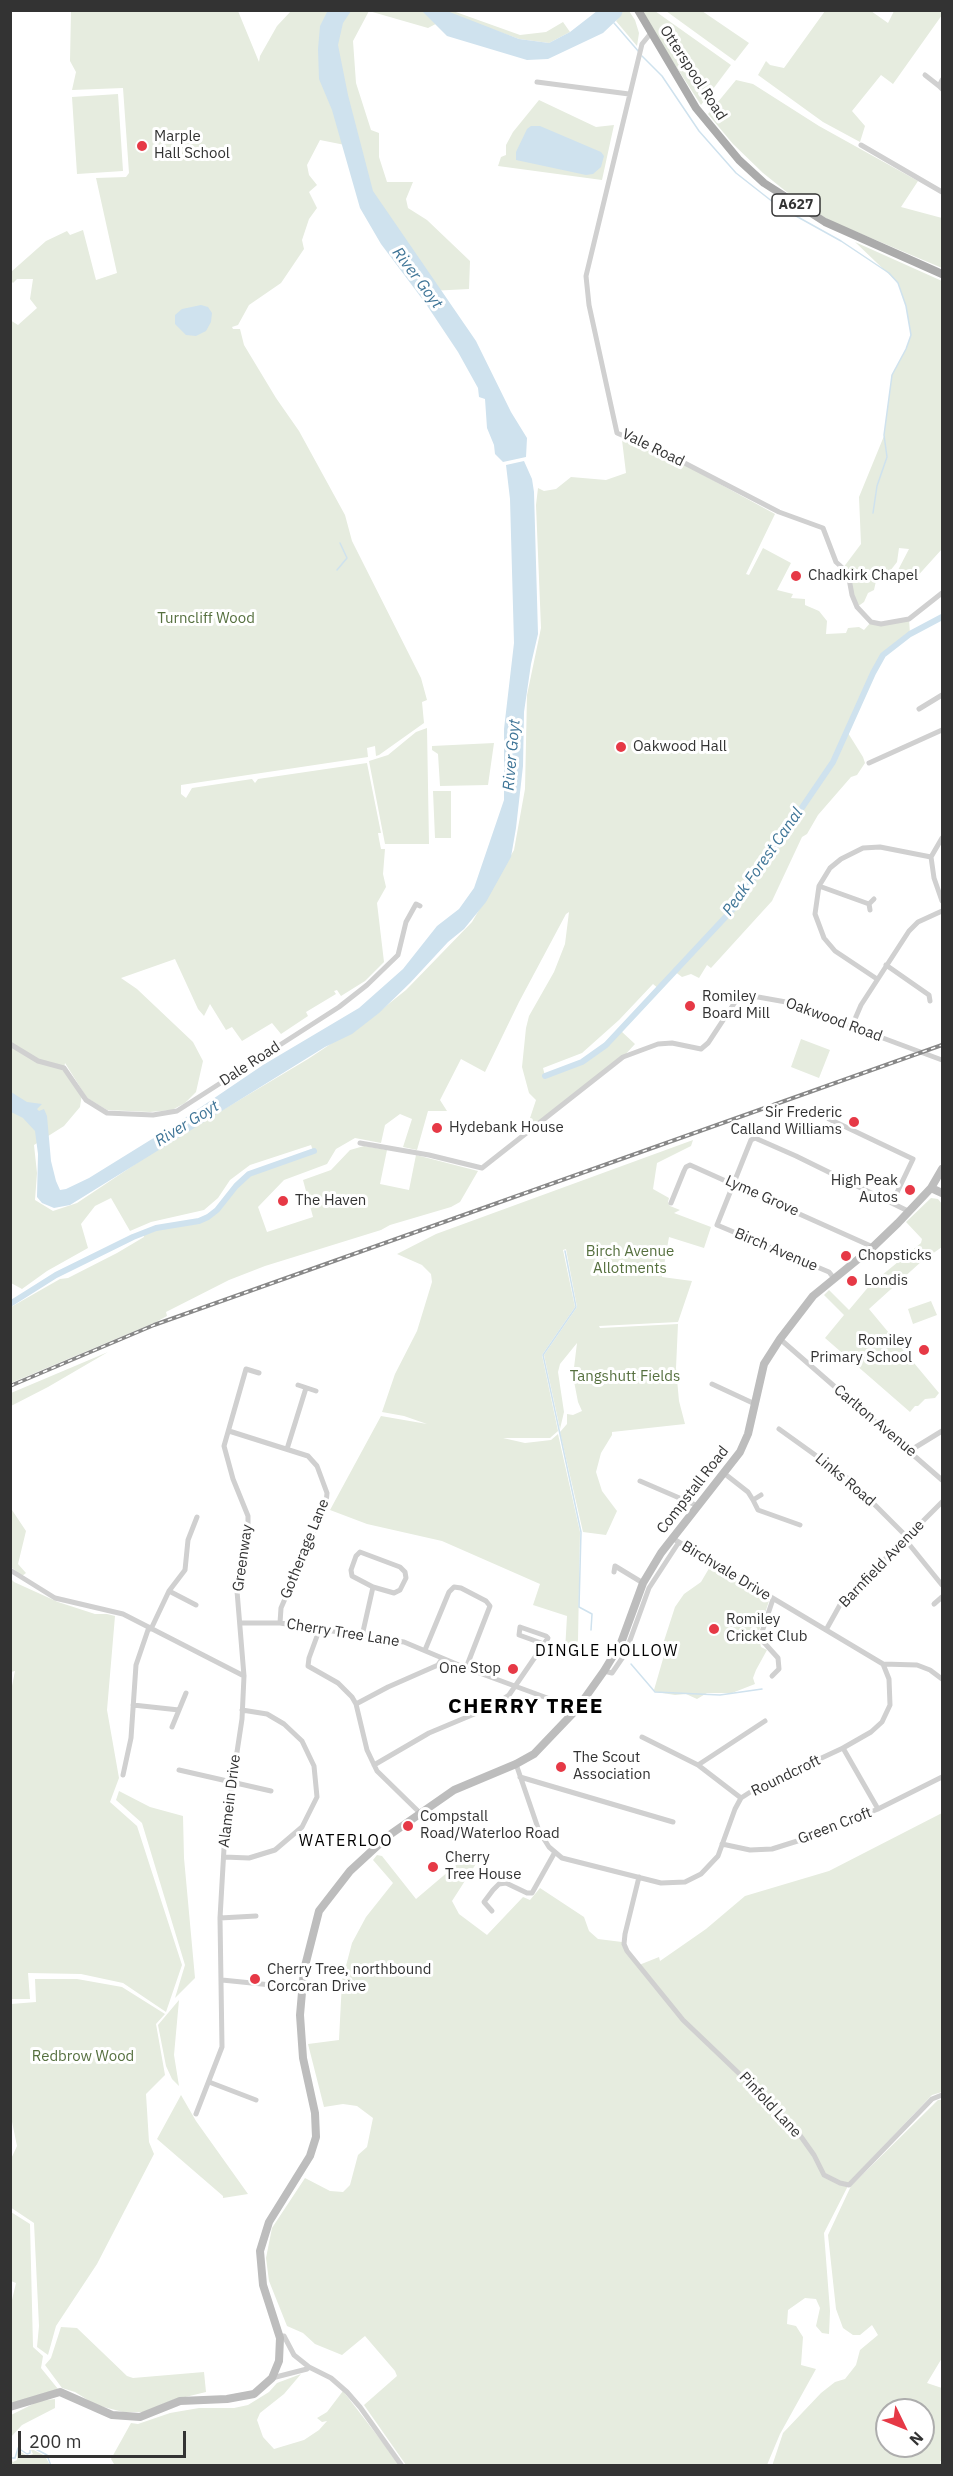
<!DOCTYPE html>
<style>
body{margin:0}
#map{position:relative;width:953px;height:2476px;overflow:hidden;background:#fff;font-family:"IBM Plex Sans",sans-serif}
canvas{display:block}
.frame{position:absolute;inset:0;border:12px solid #333;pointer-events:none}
.north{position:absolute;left:875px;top:2398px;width:60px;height:60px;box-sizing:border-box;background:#fff;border:2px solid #adadad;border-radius:50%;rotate:133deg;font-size:16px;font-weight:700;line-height:24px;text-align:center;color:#333}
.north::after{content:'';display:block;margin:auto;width:21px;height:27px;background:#e63946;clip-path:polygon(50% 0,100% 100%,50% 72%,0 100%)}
.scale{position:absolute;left:18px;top:2431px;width:168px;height:27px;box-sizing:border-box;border:3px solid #333;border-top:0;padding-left:8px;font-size:18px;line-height:21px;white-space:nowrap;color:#333;-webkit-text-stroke:4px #fff;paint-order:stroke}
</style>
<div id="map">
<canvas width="953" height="2476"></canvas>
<div class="frame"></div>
<div class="north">N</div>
<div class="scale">200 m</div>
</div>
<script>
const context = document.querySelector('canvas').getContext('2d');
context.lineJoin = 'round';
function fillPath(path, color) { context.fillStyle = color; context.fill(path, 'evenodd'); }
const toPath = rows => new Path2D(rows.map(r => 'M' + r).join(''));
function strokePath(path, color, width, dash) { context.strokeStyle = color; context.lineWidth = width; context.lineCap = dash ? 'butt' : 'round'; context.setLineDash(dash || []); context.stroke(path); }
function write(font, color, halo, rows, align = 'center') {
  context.font = font + ' "IBM Plex Sans",sans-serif'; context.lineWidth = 6; context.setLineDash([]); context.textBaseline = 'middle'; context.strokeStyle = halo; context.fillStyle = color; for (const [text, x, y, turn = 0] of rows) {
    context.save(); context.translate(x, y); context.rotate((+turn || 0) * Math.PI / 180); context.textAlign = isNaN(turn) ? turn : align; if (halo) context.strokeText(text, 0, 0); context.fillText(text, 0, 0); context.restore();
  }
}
fillPath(toPath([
 [71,11,238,11,259,62,260,56,277,26,291,11,453,11,520,35,546,32,563,22,570,32,549,43,519,39,453,15,428,28,369,11,353,41,356,83,371,130,379,133,379,157,387,182,413,182,406,199,408,208,427,220,470,261,469,289,430,291,383,232,350,146,320,140,307,165,309,175,317,185,309,192,317,208,309,219,302,240,304,249,281,283,249,305,238,325,232,327,233,329,240,329,244,345,276,398,299,431,345,515,352,541,421,678,427,700,422,702,424,723,379,755,376,756,375,746,367,748,368,757,181,785,181,794,186,798,192,788,252,779,255,783,258,779,367,763,381,833,378,833,379,839,381,849,385,849,383,874,386,887,377,903,384,962,365,981,341,996,337,990,334,991,336,994,306,1012,308,1016,281,1034,272,1023,242,1041,232,1027,226,1030,210,1004,204,1016,198,1009,175,959,121,978,137,989,193,1042,203,1061,196,1092,185,1103,172,1110,150,1112,107,1110,87,1098,65,1063,64,1068,82,1094,80,1107,64,1126,34,1145,37,1173,35,1200,53,1211,77,1203,164,1145,308,1059,376,1014,406,990,472,922,514,850,525,789,527,695,541,628,536,505,538,488,544,491,556,489,571,477,606,480,626,473,622,440,625,438,685,465,775,514,746,574,749,575,763,548,791,563,777,590,793,594,791,598,805,599,805,605,819,611,827,621,826,634,846,633,848,628,859,627,864,630,871,622,881,624,909,619,910,634,883,655,879,663,848,733,863,757,865,763,857,775,851,777,818,815,807,834,802,837,772,901,711,968,707,965,699,978,691,974,682,977,674,971,660,990,653,984,619,1020,582,1053,543,1068,545,1076,582,1062,621,1031,635,1044,623,1057,525,1133,536,1100,529,1093,522,1067,526,1028,529,1016,554,972,565,944,569,912,566,914,519,1002,485,1072,461,1059,440,1100,447,1111,428,1111,417,1150,403,1147,412,1119,400,1114,385,1125,381,1143,355,1138,336,1149,327,1164,284,1180,258,1207,267,1232,313,1217,303,1180,331,1170,350,1150,364,1146,387,1150,380,1184,409,1190,416,1155,478,1171,460,1202,451,1207,390,1225,381,1230,265,1266,229,1280,166,1312,167,1316,156,1322,11,1383,11,1307,60,1279,68,1278,117,1253,144,1237,143,1233,208,1217,217,1210,236,1186,249,1174,313,1151,311,1145,250,1165,230,1180,218,1198,204,1210,151,1222,130,1231,111,1198,95,1206,81,1224,88,1248,47,1271,22,1289,11,1283,10,320,18,325,37,308,30,299,33,279,17,279,13,283,11,281,11,272,46,241,67,231,70,235,83,230,96,280,117,273,96,178,126,177,129,173,123,88,72,90,76,72,70,61],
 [623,11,629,11,635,20,639,33,637,46,616,21],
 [640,11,655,11,731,65,701,105],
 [666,11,702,11,749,43,735,61],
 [825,11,871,11,888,23,894,11,942,11,942,15,893,84,881,75,852,111,865,126,860,142,823,122,758,75,766,61,770,65,784,68],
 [736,80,753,84,819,126,918,181,901,207,942,218,942,268,833,222,803,205,763,173,733,144,708,114],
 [118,94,123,171,77,174,72,97],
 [539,100,596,127,614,125,602,180,498,166,501,157,506,155,506,145,513,132],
 [855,242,942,281,942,549,914,580,898,583,896,574,909,549,899,548,897,562,890,571,881,572,876,581,874,590,868,593,864,602,857,607,848,573,843,568,861,544,859,497,884,436,892,375,906,349,911,335,906,306,898,283],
 [427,728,429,844,385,844,369,761,388,755,416,732],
 [494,743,488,785,440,786,438,754,432,750,432,746],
 [433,791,451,791,451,838,435,838],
 [801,1039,830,1050,819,1078,791,1067],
 [693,1140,691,1146,657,1163,653,1189,669,1198,668,1202,670,1206,680,1210,674,1213,711,1227,704,1248,669,1237,662,1277,692,1281,678,1322,599,1326,600,1328,678,1324,676,1368,679,1401,685,1424,612,1432,612,1435,601,1453,596,1472,602,1491,617,1511,606,1535,583,1532,560,1432,567,1424,567,1414,573,1415,582,1411,578,1402,573,1376,577,1343,560,1364,558,1372,564,1412,560,1429,544,1355,577,1307,566,1249,563,1250,575,1307,542,1355,558,1431,550,1438,503,1438,525,1443,551,1440,558,1434,580,1532,578,1640,572,1659,565,1651,567,1616,533,1605,540,1584,442,1541,367,1524,330,1510,381,1416,427,1424,404,1416,382,1412,395,1374,417,1331,432,1282,431,1274,422,1265,397,1254,436,1234],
 [931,1198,938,1199,942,1204,942,1247,922,1261,869,1309,939,1393,935,1398,925,1399,918,1406,915,1406,910,1412,825,1338,844,1315,824,1295,829,1290,849,1310,870,1285,921,1243,922,1239,906,1222],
 [931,1301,937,1315,913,1324,908,1309],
 [108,1352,48,1387,11,1406,11,1393],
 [10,1507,26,1531,18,1564,26,1573,22,1576,11,1567],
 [711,1565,769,1601,758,1634,761,1647,767,1650,756,1670,753,1678,755,1684,732,1693,707,1693,697,1699,686,1694,675,1695,656,1692,654,1690,667,1645,663,1644,675,1607,684,1594,701,1582],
 [10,1578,14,1582,58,1602,95,1614,107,1614,115,1616,107,1710,119,1778,110,1802,137,1826,182,1965,166,2012,123,1983,81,1974,28,1973,30,1999,11,1999,10,1696,15,1671,11,1672],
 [119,1791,150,1807,183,1816,184,1858,195,1978,175,1998,185,1965,142,1823,116,1800],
 [942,1813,942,2092,932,2095,851,2180,824,2233,830,2311,829,2334,822,2333,816,2326,820,2308,816,2299,805,2298,788,2310,787,2324,796,2326,803,2337,801,2365,816,2369,780,2434,767,2465,406,2465,364,2405,397,2376,395,2371,365,2336,342,2355,315,2344,303,2333,287,2326,269,2281,266,2258,272,2228,305,2178,330,2191,343,2192,350,2185,358,2155,367,2147,373,2118,357,2106,343,2104,324,2107,308,2044,339,2040,342,1981,352,1943,366,1917,393,1883,373,1860,377,1855,382,1856,416,1899,469,1854,479,1859,452,1901,459,1914,487,1935,523,1897,530,1900,540,1888,584,1917,589,1931,598,1939,622,1942,639,1965,659,1957,660,1961,706,1929,745,1896,829,1871],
 [35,1979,77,1979,122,1987,165,2014,156,2024,165,2075,146,2094,149,2142,154,2154,97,2264,56,2326,48,2355,37,2347,39,2326,34,2223,10,2207,11,2159,17,2146,10,2112,11,2004,36,2002],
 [179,2000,174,2055,179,2086,172,2079,166,2066,158,2025],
 [181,2095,196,2121,248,2194,223,2198,223,2196,157,2139],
 [938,2100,942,2100,942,2358,927,2383,942,2388,942,2459,940,2462,942,2465,772,2466,783,2433,821,2393,835,2382,845,2379,856,2365,860,2350,878,2335,872,2325,860,2335,853,2335,843,2328,836,2309,828,2235,851,2186],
 [887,2410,923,2410,923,2446,887,2446],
 [11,2212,30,2224,33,2347,43,2356,41,2368,58,2389,11,2404,11,2304,16,2283,11,2281],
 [61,2327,77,2328,127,2376,133,2378,204,2372,206,2392,173,2400,144,2412,123,2412,96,2405,75,2392,62,2388,45,2365,51,2358],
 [301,2374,284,2394,260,2413,257,2420,263,2437,274,2449,304,2440,319,2430,327,2421,322,2422,317,2418,327,2412,343,2391,400,2465,112,2466,114,2464,111,2459,131,2423,138,2424,170,2413,199,2408,234,2408,248,2405,269,2392,277,2383],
 [55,2399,55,2408,22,2425,11,2437,11,2415,39,2401],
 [30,2448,45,2456,50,2465,11,2465,11,2460,13,2462,17,2460,17,2450,28,2456,33,2454]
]), '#e6ecdf');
fillPath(toPath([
 [328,10,351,11,343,23,338,45,348,95,373,191,476,341,511,412,527,438,526,457,503,462,495,454,494,445,487,428,485,399,479,397,478,388,458,352,426,304,381,244,360,208,332,110,319,79,318,49,320,26],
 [422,11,447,11,519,39,549,43,570,32,597,11,623,11,621,16,603,33,548,59,527,60,447,36],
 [531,126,540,126,601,152,604,156,601,167,593,174,586,175,516,160,516,152,527,129],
 [201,305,208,307,212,313,211,322,206,331,196,336,186,335,175,324,175,315,182,309],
 [524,461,532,479,534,492,538,634,531,664,524,712,523,766,516,828,511,857,486,902,464,929,448,942,410,983,379,1013,352,1034,325,1047,70,1205,54,1208,42,1203,37,1197,38,1154,35,1131,23,1118,11,1112,11,1092,27,1102,42,1104,37,1109,39,1111,44,1109,47,1116,51,1161,56,1181,60,1190,66,1189,89,1178,173,1126,263,1065,359,1008,403,969,437,926,459,909,474,888,504,800,504,729,514,643,510,499,506,465]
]), '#cfe2ee');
strokePath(toPath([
 [614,23,639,52],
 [642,56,662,76,699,131,736,173,778,206,841,241,889,273,898,283,906,306,911,335,906,349,892,375,884,435,887,457,877,486,873,513],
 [337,570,347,558,340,543],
 [565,1251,576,1307,543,1355,581,1532,579,1607,592,1614,591,1630],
 [631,1664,655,1692,720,1695,762,1689],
 [10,2458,15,2458,18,2448,27,2454,30,2453,30,2446,47,2455,51,2466]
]), '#cfe2ee', 1.5);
strokePath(toPath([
 [545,1076,582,1062,606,1045,733,909,833,762,873,673,883,655,910,634,942,617],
 [10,1304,56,1275,133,1237,156,1228,199,1221,208,1217,217,1210,236,1186,249,1174,314,1151]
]), '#cfe2ee', 6);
strokePath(toPath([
 [651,33,642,44,586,276,589,305,617,433,673,457,779,512,823,528,836,562,848,573,852,595,857,607,871,622,881,624,909,619,942,593],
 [925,75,939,86],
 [942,80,939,86,942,89],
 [537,82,629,94],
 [861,145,942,192],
 [919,709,942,695],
 [869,763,942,730],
 [942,838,931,857,934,878,942,901],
 [819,886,869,904],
 [870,910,869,904,874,899],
 [886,965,929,995,930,1001],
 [877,979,835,951,824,938,815,914,819,886,830,868,841,859,863,848,880,847,931,857],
 [852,1026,861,1005,909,931,918,922,942,911],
 [10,1044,38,1061,64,1068,86,1100,107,1113,153,1115,177,1111,339,1007,367,985,398,955,406,922,416,904,420,906],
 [829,1119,913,1159,892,1203],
 [360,1143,429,1155,482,1168,623,1057,658,1044,672,1043,701,1049,708,1043,735,1002,745,997,758,997,786,1002,942,1060],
 [671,1203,684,1171,686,1167,690,1165,873,1247],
 [833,1277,829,1272,717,1225,751,1140,755,1138,796,1156,908,1211],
 [780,1339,942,1480],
 [712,1384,755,1404],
 [298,1385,316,1391],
 [779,1429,850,1480,906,1536],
 [229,1431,308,1456,317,1466,327,1493,326,1504,281,1608,280,1623],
 [287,1449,306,1388],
 [911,1450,942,1431],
 [725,1474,748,1492,753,1500,761,1495],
 [640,1481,698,1506],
 [753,1500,758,1510,800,1525],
 [672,1538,883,1664,917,1665,930,1670,942,1679],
 [904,1538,942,1585],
 [10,1570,55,1598,123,1614,244,1676],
 [614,1572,615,1566,643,1583],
 [169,1591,196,1605],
 [934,1604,942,1597],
 [241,1623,280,1623,404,1642,466,1668,577,1709],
 [320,1628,309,1658,308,1666,338,1683,352,1697,356,1704,367,1750,377,1771,419,1812],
 [151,1629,169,1591,185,1570,188,1540,197,1517],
 [826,1630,841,1603,942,1502],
 [362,1636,373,1587,352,1576,351,1570,356,1556,360,1552,400,1567,405,1572,406,1578,400,1590,394,1593,373,1587],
 [425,1650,449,1592,454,1587,461,1588,486,1601,490,1606,466,1668],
 [604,1671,612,1673,625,1654,649,1588,679,1542],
 [772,1676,779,1669,778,1658,760,1638,773,1599],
 [356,1704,388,1687,438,1665,442,1659],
 [133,1705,179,1710],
 [172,1727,186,1693],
 [642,1737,698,1765,741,1798],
 [843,1748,878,1809],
 [516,1764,539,1831,549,1847,562,1858,661,1883,685,1882,701,1874,718,1856,735,1809,741,1798,755,1789,843,1748,871,1732,882,1722,890,1705,889,1679,883,1664],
 [374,1765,429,1733,491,1707,509,1695,544,1644,519,1635,520,1627,546,1636,548,1638,544,1644],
 [698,1765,765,1721],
 [179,1770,271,1791],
 [123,1775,131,1738,136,1665,149,1627],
 [520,1777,673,1822],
 [722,1844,750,1850,772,1849,807,1838,878,1809,942,1777],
 [224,1857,249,1858,275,1850,302,1827,317,1797,314,1766,302,1741,284,1724,267,1714,242,1710],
 [639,1877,625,1934,624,1944,627,1951,683,2020,792,2124,814,2155,824,2175,840,2183,849,2185,932,2099,942,2095],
 [492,1911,484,1902,493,1890,499,1884,506,1883,527,1893,532,1893,555,1852],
 [220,1918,256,1916],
 [222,1980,301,1988],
 [209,2082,256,2100],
 [196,2114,222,2047,220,1918,225,1831,242,1719,244,1676,237,1591,248,1539,248,1516,233,1479,224,1446,246,1369,259,1373],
 [279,2336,284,2336,294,2355,309,2367],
 [272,2378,307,2369,309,2367,331,2378,347,2392,360,2407,402,2466]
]), '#d0d0d0', 5);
strokePath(toPath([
 [931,1188,942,1193],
 [10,2407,60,2392,112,2415,140,2417,180,2401,227,2399,254,2394,272,2378,279,2361,280,2338,263,2285,260,2251,269,2222,310,2156,316,2137,315,2113,303,2058,300,2015,304,1970,319,1911,350,1871,388,1836,454,1790,516,1764,534,1754,577,1709,604,1671,621,1643,643,1583,661,1553,740,1452,748,1434,764,1364,780,1339,813,1296,873,1247,898,1223,931,1188,942,1169]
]), '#bdbdbd', 8);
strokePath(toPath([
 [638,10,696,108,739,160,764,183,825,222,942,274]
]), '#ababab', 8);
const rail = toPath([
 [10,1386,154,1325,942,1045]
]);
strokePath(rail, '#888', 4);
strokePath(rail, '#fff', 1.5, [4.5]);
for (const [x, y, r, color] of [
 [142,146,6,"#e63946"],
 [796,576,6,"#e63946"],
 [621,747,6,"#e63946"],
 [690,1006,6,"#e63946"],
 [854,1122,6,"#e63946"],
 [437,1128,6,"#e63946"],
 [910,1190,6,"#e63946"],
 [283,1201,6,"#e63946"],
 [846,1256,6,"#e63946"],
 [852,1281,6,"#e63946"],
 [924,1350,6,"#e63946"],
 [714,1629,6,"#e63946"],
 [513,1669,6,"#e63946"],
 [561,1767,6,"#e63946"],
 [408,1826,6,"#e63946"],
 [433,1867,6,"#e63946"],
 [255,1979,6,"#e63946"]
]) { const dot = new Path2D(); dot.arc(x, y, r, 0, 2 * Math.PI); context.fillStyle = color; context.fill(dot); strokePath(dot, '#fff', 2); }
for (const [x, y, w] of [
 [796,205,48]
]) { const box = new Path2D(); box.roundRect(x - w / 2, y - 11, w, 22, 4.5); context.fillStyle = '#fff'; context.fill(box); strokePath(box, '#333', 1.5); }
write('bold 14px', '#333', null, [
 ["A627",796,205]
]);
write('15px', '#333', '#fff', [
 ["Otterspool Road",693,73,57],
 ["Vale Road",653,448,26],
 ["Oakwood Road",834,1020,20],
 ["Dale Road",250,1064,-33],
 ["Lyme Grove",762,1196,24],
 ["Birch Avenue",776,1250,23],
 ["Carlton Avenue",875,1421,40],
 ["Links Road",845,1480,40],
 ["Compstall Road",693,1490,-52],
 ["Gotherage Lane",305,1549,-68],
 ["Greenway",243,1558,-82],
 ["Barnfield Avenue",882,1564,-46],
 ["Birchvale Drive",726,1571,31],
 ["Cherry Tree Lane",343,1633,9],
 ["Roundcroft",786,1776,-26],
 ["Alamein Drive",230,1801,-83],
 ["Green Croft",835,1826,-21],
 ["Pinfold Lane",770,2105,47]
]);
write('15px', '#333', '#fff', [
 ["Marple",154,137],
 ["Hall School",154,154],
 ["Chadkirk Chapel",808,576],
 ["Oakwood Hall",633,747],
 ["Romiley",702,997],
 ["Board Mill",702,1014],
 ["Sir Frederic",842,1113,"right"],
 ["Calland Williams",842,1130,"right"],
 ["Hydebank House",449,1128],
 ["High Peak",898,1181,"right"],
 ["Autos",898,1198,"right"],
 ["The Haven",295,1201],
 ["Chopsticks",858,1256],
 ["Londis",864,1281],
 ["Romiley",912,1341,"right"],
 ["Primary School",912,1358,"right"],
 ["Romiley",726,1620],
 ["Cricket Club",726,1637],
 ["One Stop",501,1669,"right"],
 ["The Scout",573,1758],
 ["Association",573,1775],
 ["Compstall",420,1817],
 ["Road/Waterloo Road",420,1834],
 ["Cherry",445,1858],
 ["Tree House",445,1875],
 ["Cherry Tree, northbound",267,1970],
 ["Corcoran Drive",267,1987]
], 'left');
write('15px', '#56703f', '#fff', [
 ["Turncliff Wood",206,619],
 ["Birch Avenue",630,1252],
 ["Allotments",630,1269],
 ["Tangshutt Fields",625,1377],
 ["Redbrow Wood",83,2057]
]);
write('italic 16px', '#3f7597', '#fff', [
 ["River Goyt",417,278,53],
 ["River Goyt",512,755,-85],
 ["Peak Forest Canal",763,862,-55],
 ["River Goyt",187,1124,-32]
]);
context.letterSpacing = '1.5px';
write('16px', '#000', '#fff', [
 ["DINGLE HOLLOW",607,1651],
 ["WATERLOO",346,1841]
]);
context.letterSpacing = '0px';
context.letterSpacing = '1.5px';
write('bold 21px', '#000', '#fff', [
 ["CHERRY TREE",526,1707]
]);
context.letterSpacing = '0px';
</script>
